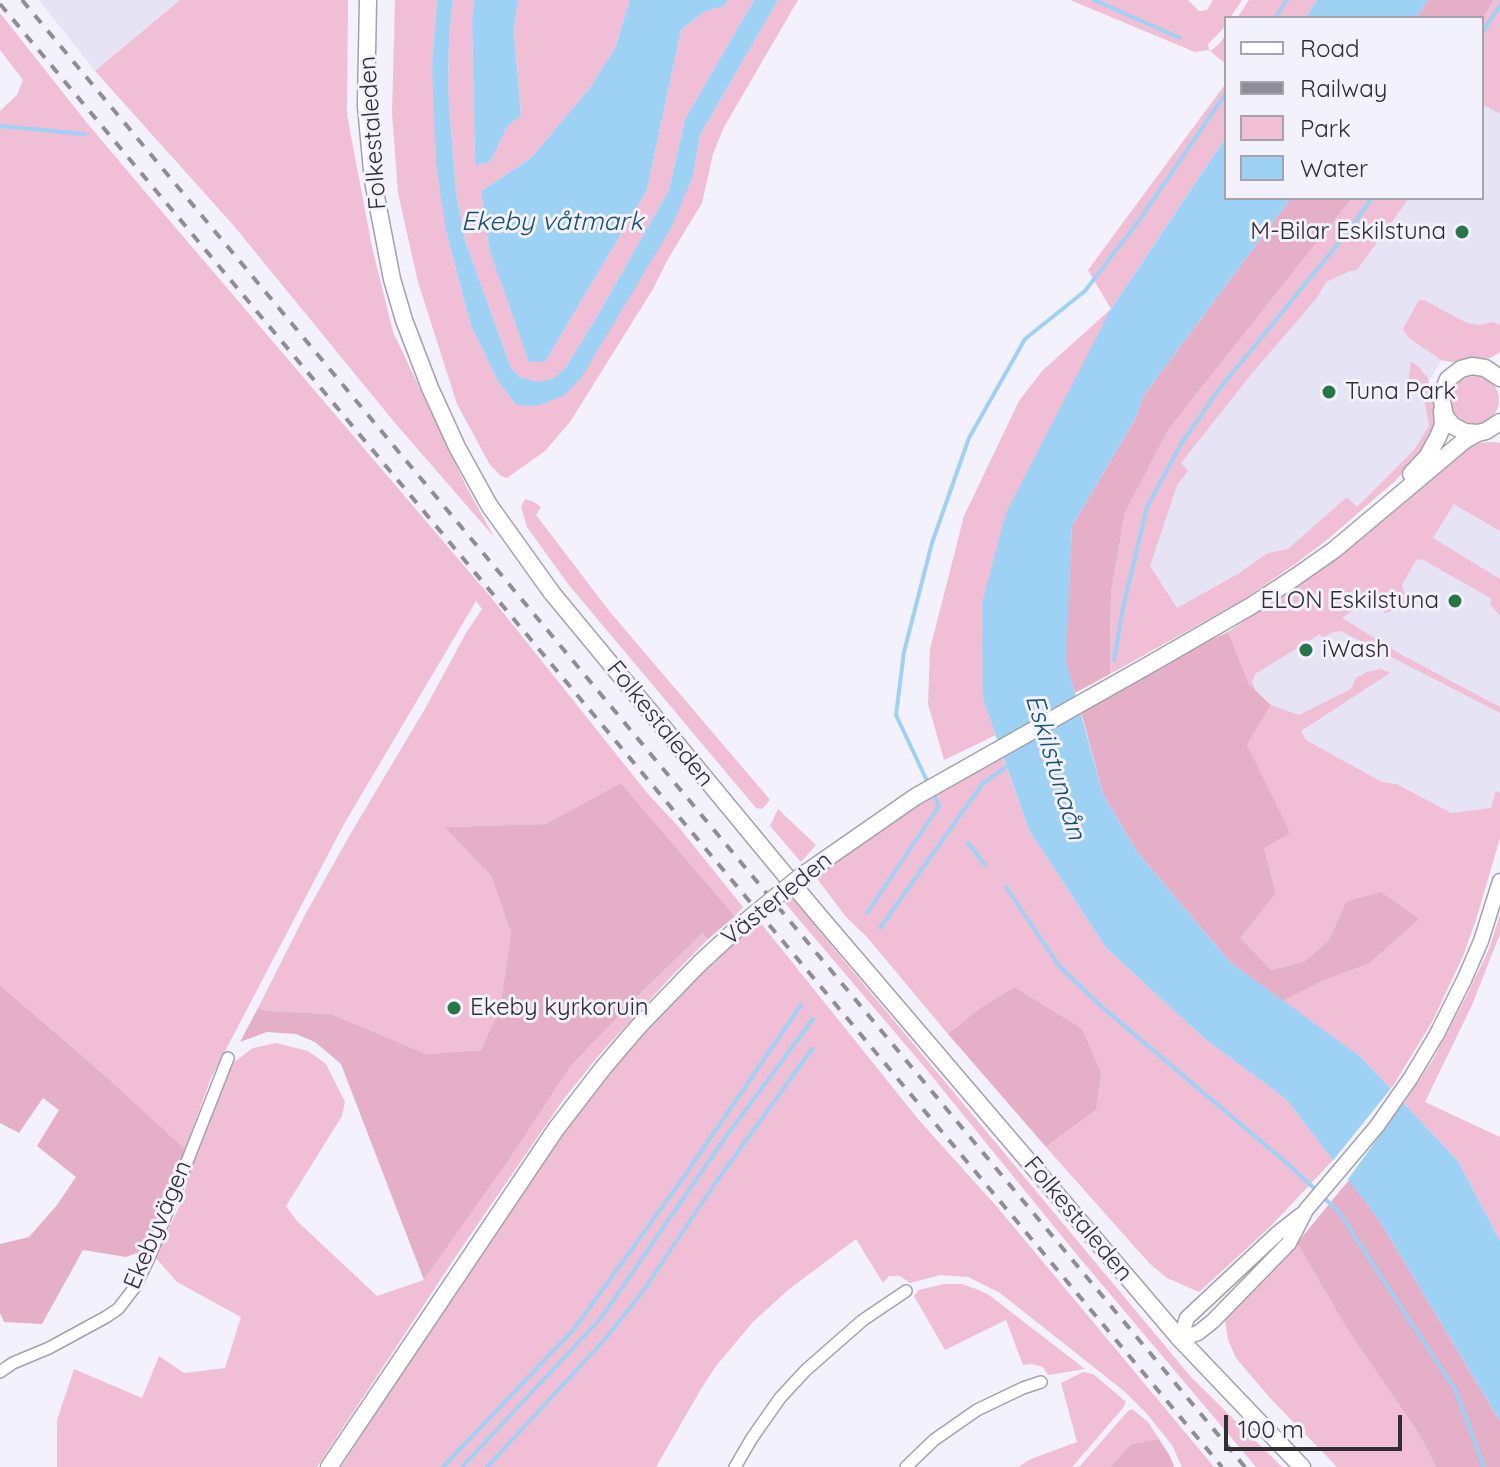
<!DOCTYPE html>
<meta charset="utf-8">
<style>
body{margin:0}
#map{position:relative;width:1500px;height:1467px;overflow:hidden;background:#f3f1fc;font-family:Quicksand,sans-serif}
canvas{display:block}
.legend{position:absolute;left:1224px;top:16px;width:260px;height:184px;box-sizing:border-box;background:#f3f1fc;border:2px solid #a5a3ac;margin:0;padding:10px 14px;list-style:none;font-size:24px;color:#2f2f33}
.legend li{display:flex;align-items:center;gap:16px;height:40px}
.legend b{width:40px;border:2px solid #a5a3ac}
.scale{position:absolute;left:1224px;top:1415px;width:178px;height:36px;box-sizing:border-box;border:4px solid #2f2f33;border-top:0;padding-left:10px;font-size:24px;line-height:28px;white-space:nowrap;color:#2f2f33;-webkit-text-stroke:6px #f3f1fc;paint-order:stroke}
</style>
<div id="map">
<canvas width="1500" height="1467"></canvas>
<ul class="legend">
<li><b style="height:10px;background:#fff"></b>Road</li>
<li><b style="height:10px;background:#8e8d95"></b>Railway</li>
<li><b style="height:22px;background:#f0bed5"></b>Park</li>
<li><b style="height:22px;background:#9ed2f5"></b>Water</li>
</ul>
<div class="scale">100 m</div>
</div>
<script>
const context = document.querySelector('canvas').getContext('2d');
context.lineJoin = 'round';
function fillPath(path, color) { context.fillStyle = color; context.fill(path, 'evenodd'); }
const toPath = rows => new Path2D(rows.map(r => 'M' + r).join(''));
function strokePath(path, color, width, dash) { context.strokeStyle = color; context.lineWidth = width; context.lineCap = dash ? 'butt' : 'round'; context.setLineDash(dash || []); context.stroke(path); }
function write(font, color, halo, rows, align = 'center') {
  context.font = font + ' Quicksand,sans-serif'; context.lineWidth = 6; context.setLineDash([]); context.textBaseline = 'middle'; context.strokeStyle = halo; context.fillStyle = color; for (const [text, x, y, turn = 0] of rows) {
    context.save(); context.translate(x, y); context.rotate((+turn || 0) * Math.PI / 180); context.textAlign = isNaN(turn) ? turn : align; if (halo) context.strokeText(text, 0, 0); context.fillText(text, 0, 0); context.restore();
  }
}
fillPath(toPath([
 [39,0,180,0,95,71],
 [1500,30,1500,352,1490,358,1452,362,1441,361,1429,381,1433,394,1435,418,1395,481,1328,539,1295,564,1241,601,1164,626,1143,542,1174,463,1395,198,1482,198,1482,55],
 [1493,442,1500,443,1500,809,1451,813,1397,784,1382,782,1306,740,1301,732,1249,684,1228,632,1330,563,1376,526,1443,465,1477,443]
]), '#e6e3f5');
fillPath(toPath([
 [180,0,348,0,347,115,372,247,393,332,466,486,494,537,395,423,234,226,95,71],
 [395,0,437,0,432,64,446,231,471,326,498,381,516,405,565,395,693,176,700,135,778,0,798,0,724,127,713,154,702,203,668,259,653,289,570,422,545,451,507,478,501,476,490,465,457,404,418,282,398,193,392,113],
 [453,0,474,0,472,22,475,164,490,162,507,127,521,114,514,31,518,0,630,0,615,48,589,89,531,158,481,191,489,249,529,361,545,362,647,190,681,30,704,12,724,6,728,0,754,0,685,119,669,190,599,313,566,367,554,378,538,383,520,377,511,368,465,240,456,192,448,88,449,38],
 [1070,0,1188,0,1199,11,1207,10,1213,0,1242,0,1230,18,1226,18,1226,24,1222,30,1208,44,1209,50,1212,50,1220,43,1226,34,1226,64,1209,50,1195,52],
 [1249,0,1317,0,1305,18,1237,18],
 [1494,0,1500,0,1500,114,1482,104,1482,19],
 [0,13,87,123,158,207,489,595,648,794,677,825,743,907,735,916,621,783,545,824,446,827,491,876,511,933,500,1008,481,1050,427,1054,331,1014,268,1011,258,1008,306,913,351,833,426,707,466,633,482,609,476,601,344,824,211,1078,185,1149,110,1080,0,985,0,111,17,95,23,80,0,50],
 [1226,83,1226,137,1111,309,983,699,996,735,944,760,928,704,930,649,964,516,1019,401,1042,371,1111,309,1088,270],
 [1352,198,1409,198,1357,270,1350,271,1326,282,1316,299,1253,372,1181,463,1188,471,1177,485,1150,566,1177,608,1238,574,1268,553,1288,549,1347,497,1357,507,1414,450,1429,426,1423,391,1407,389,1411,362,1418,366,1427,377,1433,394,1435,418,1430,439,1419,455,1395,481,1328,539,1295,564,1241,601,1110,674,1111,592,1125,513,1168,430],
 [1419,300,1424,300,1467,323,1479,325,1492,322,1500,325,1500,352,1490,358,1452,362,1441,360,1408,337,1403,329],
 '1451 400a24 24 0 1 1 48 0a24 24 0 1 1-48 0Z',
 [1493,442,1500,443,1500,531,1454,504,1433,538,1500,579,1500,616,1490,604,1492,599,1422,559,1416,560,1402,585,1404,592,1420,603,1384,613,1378,592,1342,618,1402,655,1500,707,1500,713,1341,631,1333,632,1323,638,1320,634,1255,674,1252,682,1255,690,1249,684,1228,632,1330,563,1376,526,1460,450,1477,443],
 [525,499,534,502,541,507,536,515,610,612,766,795,770,800,762,809,756,808,568,584,527,527,521,507],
 [1381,669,1390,673,1301,731,1306,740,1382,782,1397,784,1451,813,1491,808,1496,791,1500,793,1500,838,1476,920,1463,956,1432,1022,1391,1089,1361,1057,1283,1001,1325,980,1368,964,1346,902,1328,941,1305,961,1270,970,1239,938,1276,893,1264,848,1247,745,1271,705,1299,715,1351,689,1356,678,1367,672],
 [1003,757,1029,830,1106,948,1205,1039,1286,1099,1333,1160,1270,1227,1199,1292,1167,1278,1149,1263,1046,1147,1096,1110,1014,987,980,1008,948,1034,866,936,846,917,815,876,898,818],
 [778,809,816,845,801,862,770,826],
 [791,897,1191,1377,1282,1467,1256,1467,1078,1256,926,1069,785,903],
 [1500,915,1500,934,1472,1005,1425,1102,1500,1137,1500,1241,1458,1161,1404,1103,1432,1061,1467,995,1489,949],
 [759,921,918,1119,998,1208,1214,1467,1182,1467,1172,1445,1147,1414,1124,1391,1000,1293,968,1277,940,1275,910,1283,900,1276,889,1276,883,1283,856,1239,788,1290,753,1322,716,1366,701,1389,656,1467,341,1467,492,1236,529,1184,577,1112,671,1002],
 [703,931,707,940,669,979,599,1055,563,1100,458,1253,317,1467,57,1467,57,1420,74,1369,142,1398,159,1356,184,1373,225,1368,241,1317,177,1282,155,1257,181,1203,198,1145,221,1084,234,1062,253,1048,276,1043,308,1051,326,1064,345,1102,342,1116,286,1206,297,1221,377,1296,424,1280,511,1157,570,1067,641,993],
 [1297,1243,1347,1329,1419,1434,1436,1467,1337,1467,1270,1398,1236,1358,1228,1340,1225,1321,1273,1266],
 [944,1284,962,1284,979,1290,989,1295,1085,1369,1048,1375,1043,1367,1032,1364,1023,1365,1006,1320,945,1350,914,1296,919,1290],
 [1083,1372,1093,1374,1118,1395,1126,1402,1123,1408,1072,1467,1018,1467,1031,1459,1077,1442,1061,1383],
 [1132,1409,1148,1422,1159,1439,1131,1444,1110,1467,1079,1467,1128,1411]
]), '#f0bed5');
fillPath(toPath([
 [1428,0,1494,0,1482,19,1416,18],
 [1291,198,1352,198,1168,430,1125,513,1111,592,1110,674,1075,693,1065,661,1072,526,1134,421,1144,395],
 [1228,632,1249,684,1271,705,1247,745,1290,833,1264,848,1276,893,1240,938,1271,970,1305,961,1328,941,1346,902,1381,892,1419,919,1368,964,1325,980,1283,1001,1230,962,1137,852,1103,794,1081,712,1202,644],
 [621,783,735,916,707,940,703,932,641,993,570,1067,511,1157,424,1280,341,1064,315,1042,296,1034,267,1032,240,1042,258,1008,268,1011,331,1014,427,1054,481,1050,500,1008,511,933,491,876,445,827,545,824],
 [0,985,110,1080,185,1149,148,1249,126,1257,83,1250,42,1324,4,1322,0,1313,0,1244,29,1237,57,1205,76,1177,37,1146,59,1110,43,1098,19,1133,0,1123],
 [1014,987,1082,1029,1101,1073,1096,1110,1046,1147,948,1034,980,1008],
 [1349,1180,1379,1220,1500,1421,1500,1467,1436,1467,1419,1434,1347,1329,1297,1243],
 [1159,1439,1170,1456,1174,1467,1110,1467,1131,1444]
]), '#e6afc8');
fillPath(toPath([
 [437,0,453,0,449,38,448,88,456,192,465,240,511,368,520,377,538,382,554,378,566,367,599,313,669,190,685,119,754,0,778,0,700,135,693,176,671,228,581,378,565,395,537,406,516,405,498,381,471,326,446,231,436,163,432,64],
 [474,0,518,0,514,31,521,115,507,127,490,162,475,165,472,22],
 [630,0,728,0,724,6,704,12,681,30,647,190,545,362,529,362,489,249,481,191,531,158,589,89,615,48],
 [1317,0,1428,0,1416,18,1305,18],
 [1226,137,1226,198,1291,198,1144,395,1134,421,1072,526,1066,661,1103,794,1137,852,1230,962,1361,1057,1458,1161,1500,1241,1500,1421,1379,1220,1286,1099,1205,1039,1106,948,1029,830,983,699,982,603,1006,513,1111,309]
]), '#9ed2f5');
fillPath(toPath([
 [1393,1086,1406,1099,1346,1182,1331,1163]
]), '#f3f1fc');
strokePath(toPath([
 [1094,0,1180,38],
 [1275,18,1287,0],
 [1482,33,1500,5],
 [0,126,85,134],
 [1114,660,1123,608,1147,507,1181,444,1217,392,1350,229,1372,198],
 [928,783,896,715,904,652,932,543,969,438,1025,339,1085,291,1140,219,1226,93],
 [968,843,985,865],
 [1006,887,1060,967,1102,1007,1289,1165,1316,1190],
 [867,913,939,806,932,791],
 [880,928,983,783,1009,765],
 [1322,1196,1339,1212,1456,1391,1484,1467],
 [443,1467,574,1329,681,1181,801,1005],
 [462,1467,601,1318,722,1142,813,1019],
 [487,1467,606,1338,643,1291,716,1182,812,1049]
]), '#9ed2f5', 4);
const minor = toPath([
 [0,1372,13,1363,49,1348,106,1317,118,1309,135,1287,149,1258,228,1058],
 [735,1467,752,1438,780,1398,806,1370,863,1320,906,1291],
 [906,1467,934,1440,977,1410,1023,1388,1041,1382]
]);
const tertiary = toPath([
 [1180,1339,1198,1333,1213,1321,1289,1243,1306,1210,1377,1126,1410,1079,1437,1034,1465,978,1481,941,1500,881],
 [1180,1339,1187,1318,1278,1233,1301,1215]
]);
const secondary = toPath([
 [368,0,366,106,373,181,392,279,404,320,430,388,457,447,489,505,552,593,815,911,1180,1339,1302,1467],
 [1500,378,1485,368,1472,366,1461,369,1448,379,1441,396,1445,416,1453,426,1465,432,1478,433,1486,431,1500,422],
 [1411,474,1427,457,1438,437,1443,425,1442,411],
 [1154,662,1251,606,1294,578,1334,550,1465,440,1478,433],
 [329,1467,556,1129,603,1068,638,1027,700,963]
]);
strokePath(minor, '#a3a1ac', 14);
strokePath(tertiary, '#a3a1ac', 17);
strokePath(secondary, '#a3a1ac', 19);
strokePath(minor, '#fff', 11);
strokePath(tertiary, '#fff', 14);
strokePath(secondary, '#fff', 16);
strokePath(toPath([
 [22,0,1245,1467],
 [0,4,1222,1467]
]), '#8e8d95', 4, [10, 10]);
const secondaryBridge = toPath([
 [700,963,739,927,800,877,915,797,1154,662]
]);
strokePath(secondaryBridge, '#a3a1ac', 19, []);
strokePath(secondaryBridge, '#fff', 16);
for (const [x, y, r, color] of [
 [1462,232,8,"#257748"],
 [1329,392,8,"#257748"],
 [1455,601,8,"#257748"],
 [1306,650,8,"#257748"],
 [454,1008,8,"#257748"]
]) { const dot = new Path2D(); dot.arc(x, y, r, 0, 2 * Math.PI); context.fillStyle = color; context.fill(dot); strokePath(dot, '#f3f1fc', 3); }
write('24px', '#2f2f33', '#f3f1fc', [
 ["Folkestaleden",373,133,-94],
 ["Folkestaleden",660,724,51],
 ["Västerleden",777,899,-39],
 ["Folkestaleden",1078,1219,50],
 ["Ekebyvägen",158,1225,-67]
]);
write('24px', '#2f2f33', '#f3f1fc', [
 ["M-Bilar Eskilstuna",1446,232,"right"],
 ["Tuna Park",1345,392],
 ["ELON Eskilstuna",1439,601,"right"],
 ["iWash",1322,650],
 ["Ekeby kyrkoruin",470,1008]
], 'left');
write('italic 26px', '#135273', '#f3f1fc', [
 ["Ekeby våtmark",552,222],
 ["Eskilstunaån",1055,767,73]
]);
</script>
